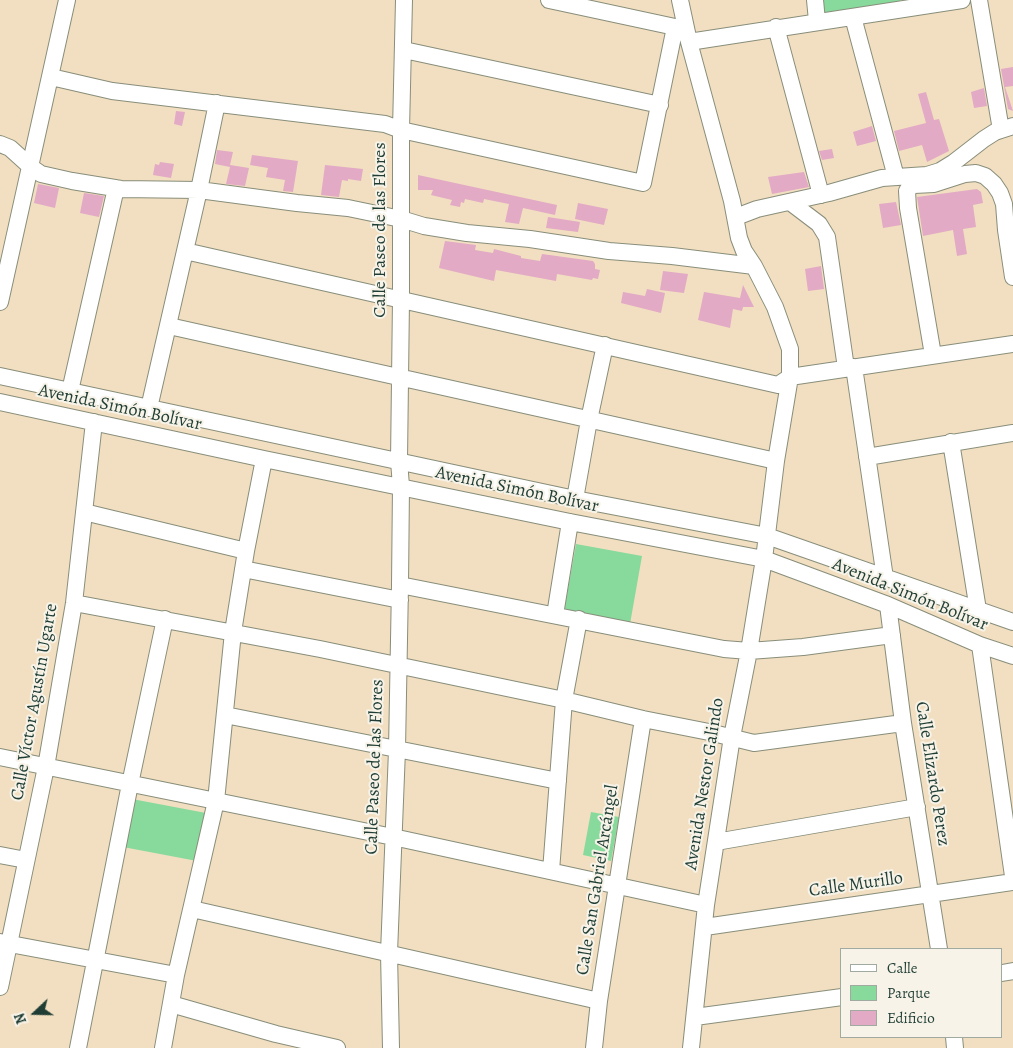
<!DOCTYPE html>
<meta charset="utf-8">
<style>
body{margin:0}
#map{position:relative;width:1013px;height:1048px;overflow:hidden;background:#f2dfc1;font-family:Alegreya,serif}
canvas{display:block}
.legend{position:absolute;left:840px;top:948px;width:162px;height:90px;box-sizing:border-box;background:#f7f3e8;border:1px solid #a1aaa0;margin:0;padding:6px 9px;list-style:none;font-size:15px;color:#1f3d34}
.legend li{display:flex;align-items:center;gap:10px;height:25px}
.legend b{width:25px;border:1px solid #a1aaa0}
.north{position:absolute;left:10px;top:988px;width:50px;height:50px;-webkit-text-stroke:4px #f7f3e8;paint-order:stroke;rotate:249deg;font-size:14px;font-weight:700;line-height:20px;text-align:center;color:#1f3d34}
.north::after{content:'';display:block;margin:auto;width:18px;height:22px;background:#1f3d34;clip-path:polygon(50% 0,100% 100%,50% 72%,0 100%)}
</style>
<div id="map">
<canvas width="1013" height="1048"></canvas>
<ul class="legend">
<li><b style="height:6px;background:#fff"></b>Calle</li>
<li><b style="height:14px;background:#87da9c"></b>Parque</li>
<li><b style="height:14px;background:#e2aac4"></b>Edificio</li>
</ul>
<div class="north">N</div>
</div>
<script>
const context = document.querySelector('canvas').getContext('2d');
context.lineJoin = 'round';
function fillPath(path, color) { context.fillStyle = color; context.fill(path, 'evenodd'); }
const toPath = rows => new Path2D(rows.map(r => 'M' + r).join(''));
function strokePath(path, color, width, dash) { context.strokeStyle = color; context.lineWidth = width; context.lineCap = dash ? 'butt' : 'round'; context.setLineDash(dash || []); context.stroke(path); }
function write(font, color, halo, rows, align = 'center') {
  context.font = font + ' Alegreya,serif'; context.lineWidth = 4; context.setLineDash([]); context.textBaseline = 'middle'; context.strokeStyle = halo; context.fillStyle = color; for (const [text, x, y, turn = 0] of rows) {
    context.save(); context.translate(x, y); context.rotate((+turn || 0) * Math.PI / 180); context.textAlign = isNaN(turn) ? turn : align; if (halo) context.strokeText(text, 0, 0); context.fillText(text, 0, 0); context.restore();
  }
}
fillPath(toPath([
 [819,0,901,0,898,3,825,14],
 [576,544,642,556,630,624,564,612],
 [132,799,206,813,197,861,123,847],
 [591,812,619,817,611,861,583,855]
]), '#87da9c');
fillPath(toPath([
 [1013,67,1013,86,1005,87,1013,111,1008,109,1001,69],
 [984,88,987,106,974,108,971,92],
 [926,92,934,120,939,119,949,151,927,162,922,145,899,151,894,131,926,123,918,94],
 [176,111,185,112,182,126,174,124],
 [872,126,876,141,857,146,853,132],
 [832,149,834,158,822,160,819,151],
 [217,150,233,152,230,165,249,168,245,186,226,184,230,167,215,164],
 [252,155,298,161,293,192,283,191,285,180,266,177,268,168,250,165],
 [160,162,174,164,171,178,153,175,155,164,159,165],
 [325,165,363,169,361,181,348,179,348,181,342,180,339,197,321,195],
 [804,172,809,187,772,194,768,177],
 [418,175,557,205,555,215,523,208,519,224,505,222,509,204,484,199,483,203,465,199,464,203,461,202,460,207,450,205,452,200,431,195,433,190,418,190],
 [38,184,59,188,55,208,34,203],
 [977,189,981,192,983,203,973,205,976,227,963,229,967,254,957,256,953,230,923,236,917,197],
 [84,193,104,196,99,217,80,213],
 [896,202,901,225,883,228,879,204],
 [578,203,608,209,604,225,575,219],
 [548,217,580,222,578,232,546,228],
 [445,241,476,245,475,250,493,253,494,249,521,256,521,258,540,261,542,254,593,261,595,264,595,269,600,270,598,279,593,278,592,280,557,274,556,281,496,270,494,281,439,268],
 [821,266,824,289,808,291,805,269],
 [663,271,688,274,684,293,660,290],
 [743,285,754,307,743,307,742,311,733,309,730,328,698,320,704,292,740,298],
 [647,289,665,293,661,313,621,303,623,292,645,296]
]), '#e2aac4');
const minor = toPath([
 [549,0,675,27,685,28],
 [680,0,689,42,732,201,739,238,744,251,754,266,775,307,790,349,790,377,776,461,764,559,749,651,732,737,706,905,691,1048],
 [815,0,817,21],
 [979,0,1001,130],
 [853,17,896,177],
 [776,27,821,195],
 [689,42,962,0],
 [404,50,660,105],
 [51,77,112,91,385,124,401,130,643,183,675,27],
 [0,144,10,148,31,167,41,174,72,181,121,189,199,190,297,203,348,208,401,219,424,226,467,233,530,239,609,251,672,256,754,266],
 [790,202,819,224,827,237,846,368],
 [736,217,757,209,829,193,882,178,927,175,940,171,953,163,984,139,995,132,1013,126],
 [185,251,778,385,790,377,1013,344],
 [0,302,67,0],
 [169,326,776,461],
 [933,355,908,208,907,191,909,188,914,185,934,184,965,174,976,173,985,176,994,184,1000,193,1004,204,1006,230,1013,277],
 [854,367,885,578],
 [0,376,575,499,767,536,1013,622],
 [70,391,116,188],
 [0,402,264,459,570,522,764,559,888,605,980,645,1013,656],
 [149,408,199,190,217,103],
 [951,442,978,610],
 [867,457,1013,433],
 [575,499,589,420,605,345],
 [84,512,246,551],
 [243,569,400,600],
 [400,585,724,649,749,651,803,647,892,635],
 [74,603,320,649,564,700,643,719,709,732,754,743,903,723],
 [888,605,903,723,939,949],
 [555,615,570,522],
 [980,645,1013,876],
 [225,715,558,781],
 [0,757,393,837,706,905],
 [716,842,917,807],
 [0,855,26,860],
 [551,871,564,700,579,619],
 [192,909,599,1001],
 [705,927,1013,882],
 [0,942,176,975],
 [1002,973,1013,971],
 [0,987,46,767,74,603,94,422],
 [171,1004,276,1034,337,1048],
 [695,1017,842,997],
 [954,1037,955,1048],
 [78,1048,130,784,165,619],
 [163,1048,176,975,216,801,233,632,246,551,264,459],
 [391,1048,389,953,397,750,400,585,401,486,399,461,401,299,401,130,404,0],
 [594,1048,599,1001,643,719]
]);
strokePath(minor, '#888e7a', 18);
strokePath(minor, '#fff', 16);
write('18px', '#1f3d34', '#f7f3e8', [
 ["Calle Paseo de las Flores",381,230,-90],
 ["Avenida Simón Bolívar",120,408,12],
 ["Avenida Simón Bolívar",517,490,12],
 ["Avenida Simón Bolívar",910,595,22],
 ["Calle Víctor Agustín Ugarte",35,702,-80],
 ["Calle Paseo de las Flores",375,767,-88],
 ["Calle Elizardo Perez",932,774,81],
 ["Avenida Nestor Galindo",705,784,-81],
 ["Calle San Gabriel Arcángel",598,880,-81],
 ["Calle Murillo",856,885,-8]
]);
</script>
